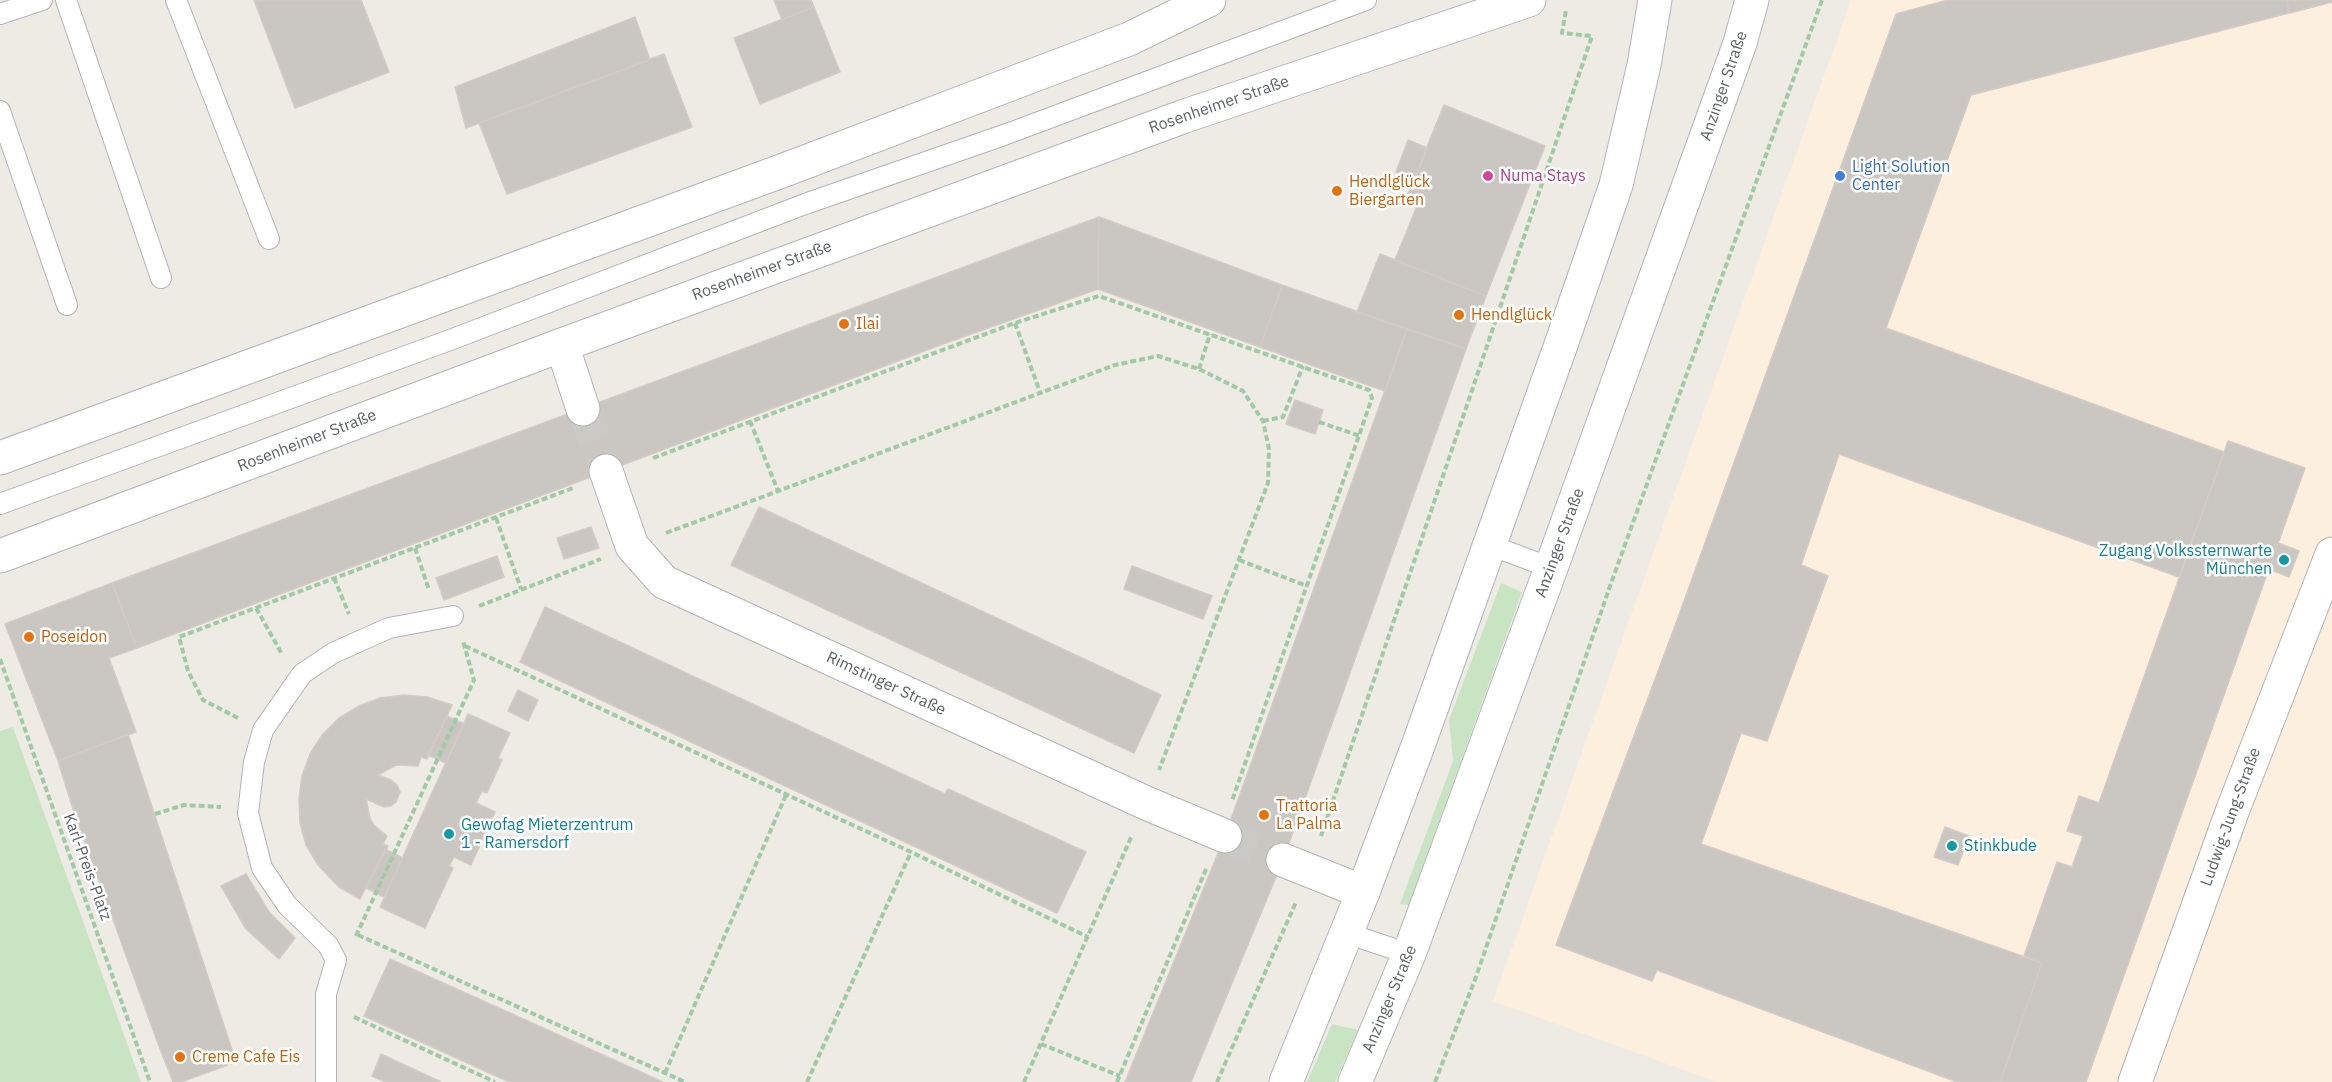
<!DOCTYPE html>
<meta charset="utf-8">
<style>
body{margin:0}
canvas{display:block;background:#eeebe5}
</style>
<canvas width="2332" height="1082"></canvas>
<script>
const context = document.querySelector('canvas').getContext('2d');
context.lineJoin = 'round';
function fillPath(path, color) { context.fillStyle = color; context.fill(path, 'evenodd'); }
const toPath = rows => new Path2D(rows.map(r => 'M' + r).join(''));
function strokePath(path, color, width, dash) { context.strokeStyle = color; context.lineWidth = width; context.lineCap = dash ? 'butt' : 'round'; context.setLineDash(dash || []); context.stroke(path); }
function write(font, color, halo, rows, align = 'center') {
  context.font = font + ' "IBM Plex Sans",sans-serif'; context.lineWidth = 5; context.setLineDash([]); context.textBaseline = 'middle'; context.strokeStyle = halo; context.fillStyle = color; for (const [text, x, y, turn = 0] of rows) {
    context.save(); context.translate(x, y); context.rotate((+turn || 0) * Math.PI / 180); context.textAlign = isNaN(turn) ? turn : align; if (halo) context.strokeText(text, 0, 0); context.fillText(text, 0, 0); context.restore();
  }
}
fillPath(toPath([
 [1851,0,2332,0,2332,1082,1717,1082,1493,1001]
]), '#fcefdd');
fillPath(toPath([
 [1501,583,1522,592,1409,905,1400,904,1453,761,1449,720],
 [13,727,141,1082,0,1082,0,731],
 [1332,1024,1358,1030,1335,1082,1307,1082]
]), '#c9e4c3');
const building = toPath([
 [254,0,361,0,389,72,295,108,254,0],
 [774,0,811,0,814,7,782,20,774,0],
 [1948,0,2286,0,2289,13,1971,95,1886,328,2224,452,2179,577,1839,454,1801,565,1828,576,1767,741,1741,733,1701,844,2042,963,2000,1082,1957,1082,1657,970,1652,981,1556,945,1679,615,1896,14,1948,0],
 [2286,0,2332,0,2332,2,2290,13,2286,0],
 [814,7,840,72,760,104,734,38,814,7],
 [635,17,650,60,466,128,455,87,635,17],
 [664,54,692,127,507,194,479,123,664,54],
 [1444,105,1545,146,1486,296,1395,260,1417,206,1405,201,1444,105],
 [1408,140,1427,148,1415,179,1396,172,1408,140],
 [1099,217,1098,289,943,344,137,648,112,583,1099,217],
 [1099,217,1282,285,1260,347,1098,289,1099,217],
 [1380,254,1486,296,1466,349,1357,312,1380,254],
 [1282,285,1407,329,1385,391,1260,347,1282,285],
 [1407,329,1466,349,1283,860,1191,1082,1125,1082,1225,836,1407,329],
 [1295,400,1323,410,1315,434,1286,424,1295,400],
 [2228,441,2305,468,2256,605,2086,1082,2000,1082,2042,963,2024,956,2057,862,2072,867,2083,836,2067,831,2079,796,2099,803,2228,441],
 [759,507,1161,695,1134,753,731,565,759,507],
 [591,527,599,548,564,559,557,538,591,527],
 [2278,543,2299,551,2289,577,2269,569,2278,543],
 [497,556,504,577,444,600,436,578,497,556],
 [1132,566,1212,596,1203,619,1124,589,1132,566],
 [112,583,137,648,109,658,136,732,58,761,5,624,112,583],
 [545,607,945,794,948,789,1086,852,1057,913,520,662,545,607],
 [518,690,538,700,528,721,508,711,518,690],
 [404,695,427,697,452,705,427,759,421,757,418,766,396,765,378,775,391,780,397,785,400,792,396,802,391,806,384,807,366,799,370,818,374,825,387,836,383,844,388,846,360,899,339,887,318,865,306,845,300,823,299,799,302,776,310,754,322,735,339,718,359,706,380,698,404,695],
 [468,714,510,733,498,758,502,760,487,793,482,791,476,803,495,812,471,865,454,857,449,866,453,868,425,928,380,907,468,714],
 [447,716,464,724,446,763,428,755,447,716],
 [128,734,236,1062,181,1082,173,1082,157,1041,73,809,58,761,128,734],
 [1945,827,1969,836,1958,865,1934,857,1945,827],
 [385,849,403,858,384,897,366,888,385,849],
 [246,874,269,912,295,938,279,959,246,929,221,886,246,874],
 [390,959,663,1082,509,1082,364,1016,390,959],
 [381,1054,441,1082,386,1082,372,1076,381,1054]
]);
fillPath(building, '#cac6c2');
strokePath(building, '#d3cbc4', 1.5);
strokePath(toPath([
 [583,409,606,471],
 [1225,836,1283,860]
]), '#cac9c5', 33, [33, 16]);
const lane = toPath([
 [66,0,161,278],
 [176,0,269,239],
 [0,14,42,0],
 [0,111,67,305],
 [0,504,450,340,805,204,1004,135,1366,0],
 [1490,545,1551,568],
 [1346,933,1409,954],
 [326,1082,326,994,336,960,328,945,287,905,262,868,248,813,254,762,263,730,302,674,333,653,389,628,453,616]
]);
const street = toPath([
 [562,345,583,409],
 [606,471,632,546,664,582,1146,803,1225,836],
 [1283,860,1363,892],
 [2135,1082,2232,812,2332,554]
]);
const secondary = toPath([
 [0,458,787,169,1129,39,1209,0],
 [0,556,562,345,1185,116,1529,0],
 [1286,1082,1363,892,1419,743,1563,339,1616,185,1644,65,1655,0],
 [1355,1082,1409,954,1551,568,1740,43,1752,0]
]);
strokePath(lane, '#b0b4b7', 22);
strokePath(street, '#b0b4b7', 35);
strokePath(secondary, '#b1b6b9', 35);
strokePath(toPath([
 [1015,323,1040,392],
 [1199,369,1210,334],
 [750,421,778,491],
 [1263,421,1283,417,1303,366],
 [1319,422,1360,436],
 [653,458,1015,323,1099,296,1369,390,1372,398,1232,801],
 [496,518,521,589],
 [666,533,1115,365,1158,356,1199,369,1243,391,1263,421,1269,449,1268,483,1159,770],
 [415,548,429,590],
 [1239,560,1307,586],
 [334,578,349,614],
 [479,606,601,559],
 [256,608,282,654],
 [465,646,911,852,1088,937],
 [0,659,150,1082],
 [238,718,203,700,188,671,179,637,573,488],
 [155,814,184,805,221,807],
 [1321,836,1592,36,1562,33,1566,10],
 [358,935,685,1082],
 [356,936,474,680,463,641],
 [354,1017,495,1082],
 [1041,1044,1120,1076],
 [665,1073,786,795],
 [807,1082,911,852],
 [1024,1082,1132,835],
 [1117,1082,1207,867],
 [1217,1082,1296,902],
 [1435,1082,1476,977,1609,589,1822,0]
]), '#a0caa5', 4, [6, 3]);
strokePath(lane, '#fff', 20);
strokePath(street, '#fff', 33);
strokePath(secondary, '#fff', 33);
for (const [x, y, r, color] of [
 [1488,176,6,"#d1479c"],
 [1840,176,6,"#3f7fe0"],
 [1337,191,6,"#e8710a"],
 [1459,315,6,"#e8710a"],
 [844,324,6,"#e8710a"],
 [2284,560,6,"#0f9aa8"],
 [29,637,6,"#e8710a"],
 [1264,815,6,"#e8710a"],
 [449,834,6,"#0f9aa8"],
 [1952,846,6,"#0f9aa8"],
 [180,1057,6,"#e8710a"]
]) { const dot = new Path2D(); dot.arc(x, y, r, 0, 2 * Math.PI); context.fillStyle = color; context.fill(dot); strokePath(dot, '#fff', 2); }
write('16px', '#5d6265', '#fff', [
 ["Anzinger Straße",1724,86,-71],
 ["Rosenheimer Straße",1219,105,-19],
 ["Rosenheimer Straße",762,271,-20],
 ["Rosenheimer Straße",307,441,-21],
 ["Anzinger Straße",1560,543,-70],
 ["Rimstinger Straße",886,684,25],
 ["Ludwig-Jung-Straße",2231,817,-70],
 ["Karl-Preis-Platz",87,867,70],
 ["Anzinger Straße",1390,999,-67]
]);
write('16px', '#366cbe', '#fff', [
 ["Light Solution",1852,167],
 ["Center",1852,185]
], 'left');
write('16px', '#b23c85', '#fff', [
 ["Numa Stays",1500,176]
], 'left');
write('16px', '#c56008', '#fff', [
 ["Hendlglück",1349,182],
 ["Biergarten",1349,200],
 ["Hendlglück",1471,315],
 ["Ilai",856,324],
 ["Poseidon",41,637],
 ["Trattoria",1276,806],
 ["La Palma",1276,824],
 ["Creme Cafe Eis",192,1057]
], 'left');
write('16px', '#0d838f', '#fff', [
 ["Zugang Volkssternwarte",2272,551,"right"],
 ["München",2272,569,"right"],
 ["Gewofag Mieterzentrum",461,825],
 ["1 - Ramersdorf",461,843],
 ["Stinkbude",1964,846]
], 'left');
</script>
